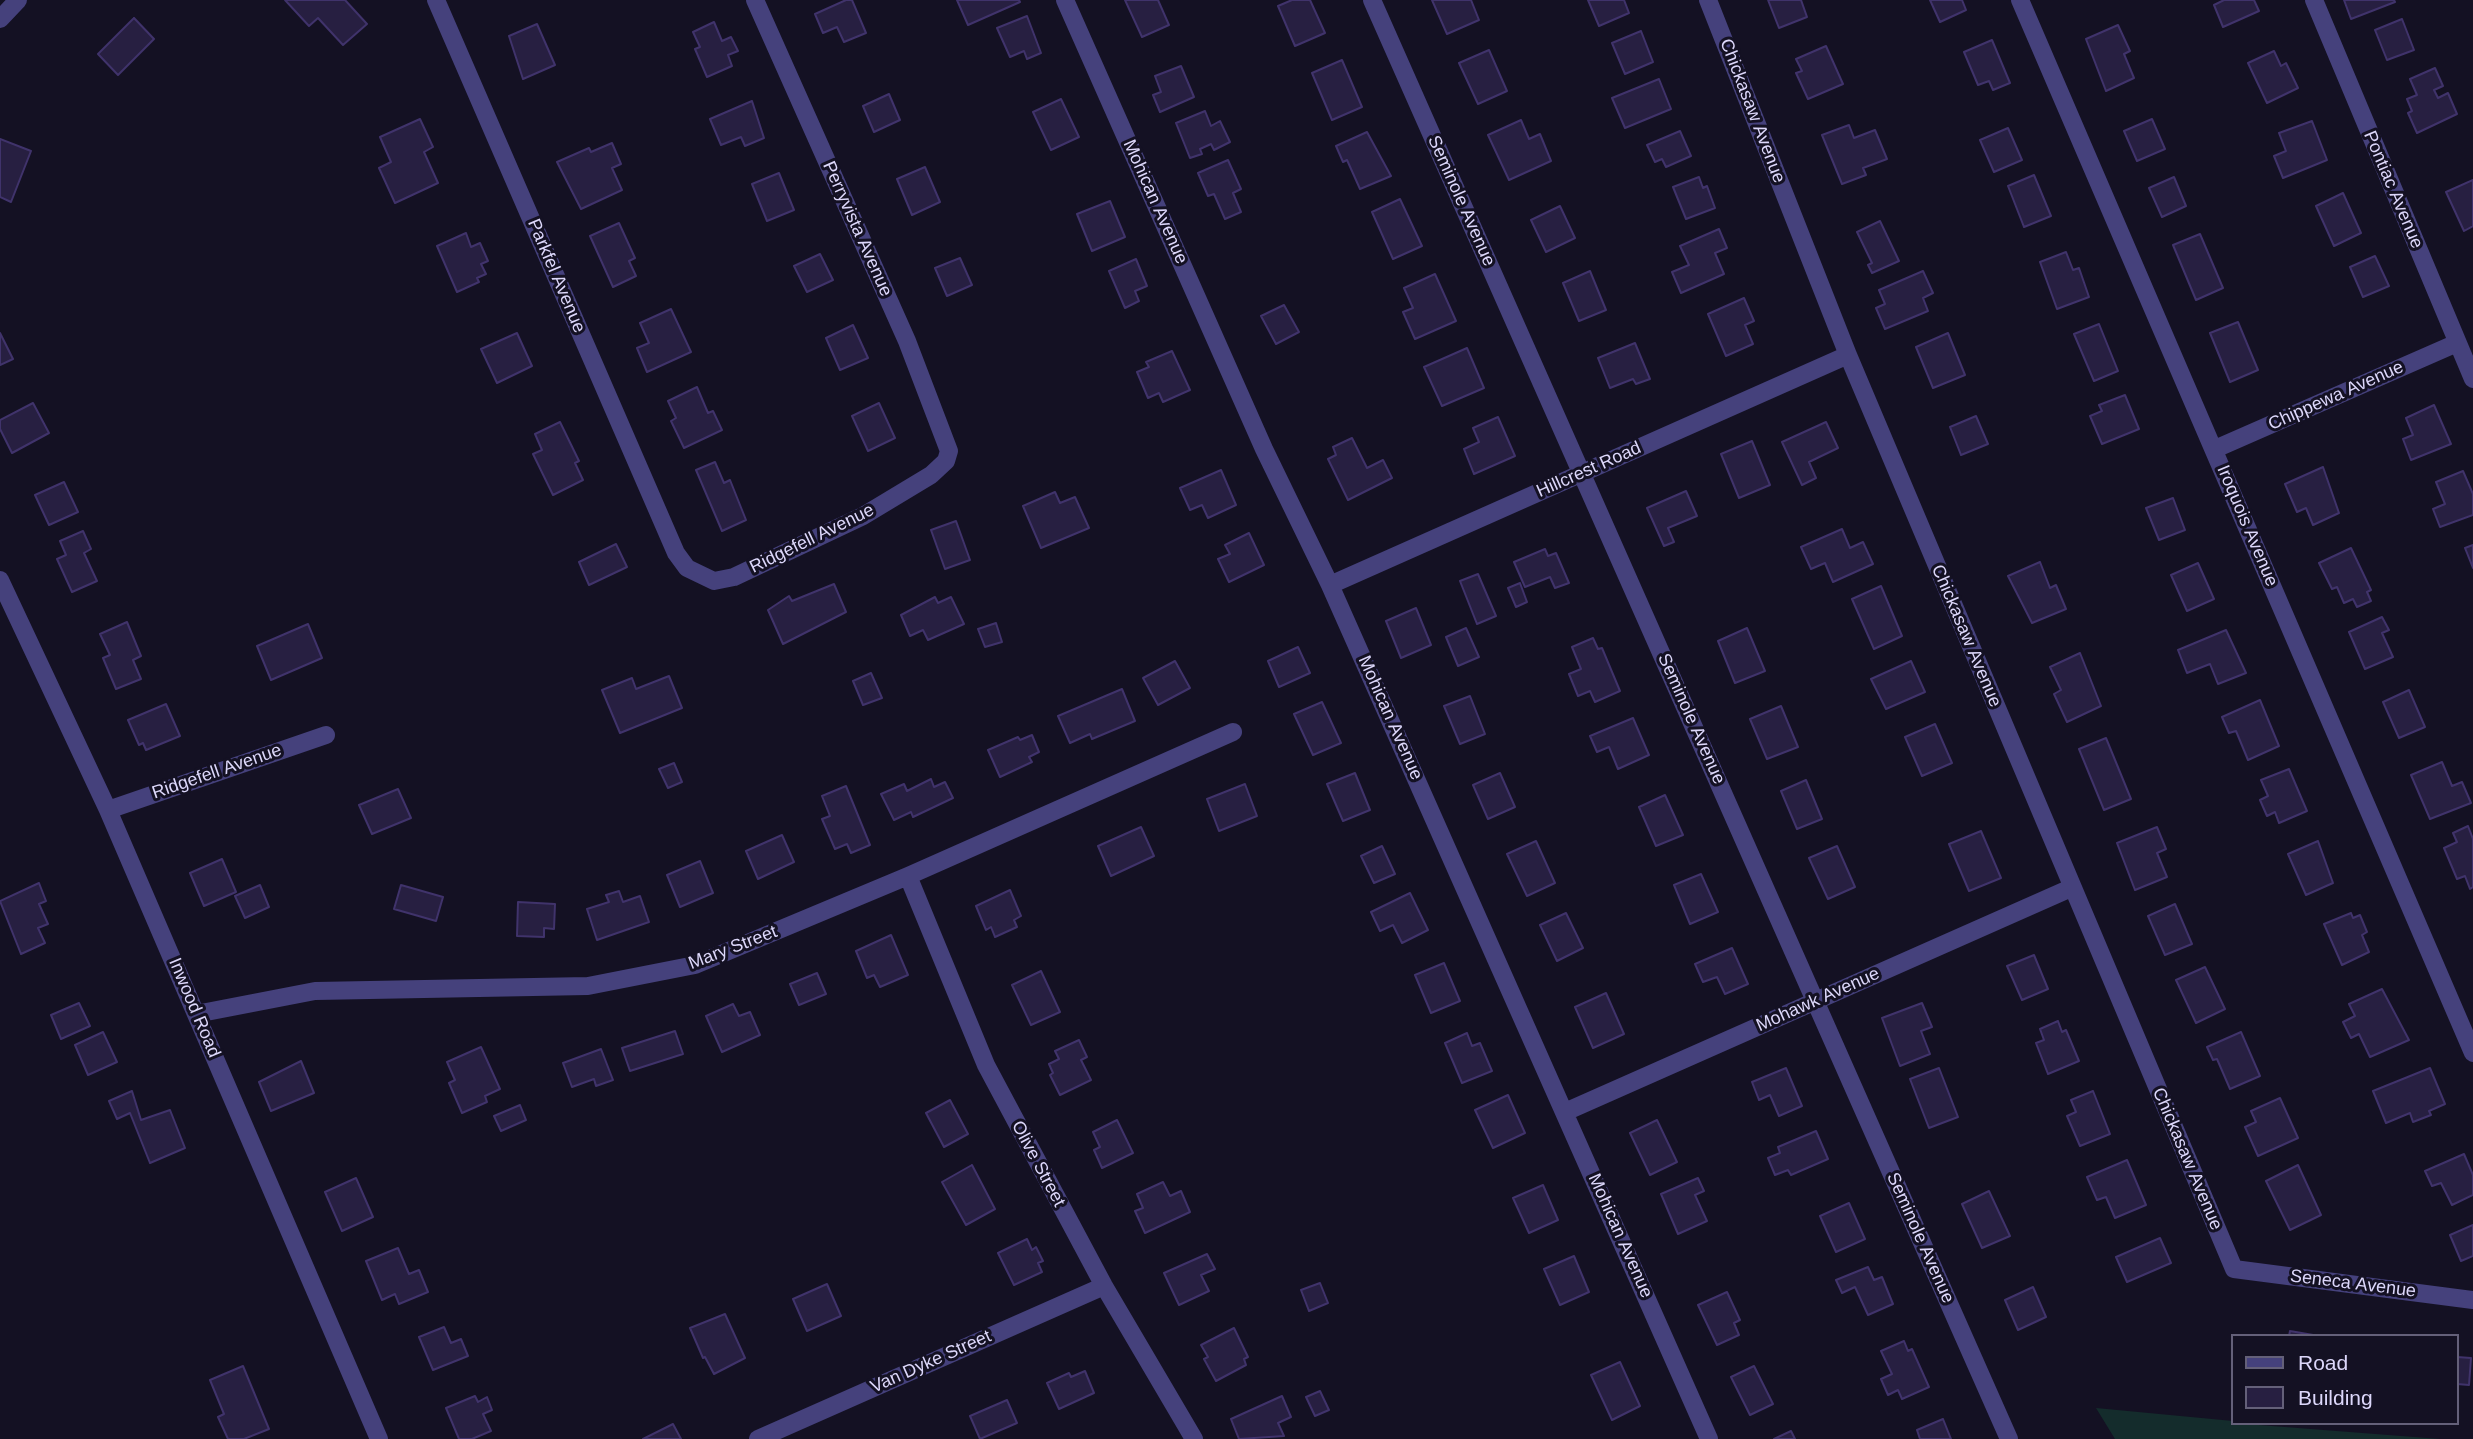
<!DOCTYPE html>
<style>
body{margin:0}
#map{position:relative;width:2473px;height:1439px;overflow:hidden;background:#141123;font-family:Arial,sans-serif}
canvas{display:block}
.legend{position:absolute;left:2231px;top:1334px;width:228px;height:91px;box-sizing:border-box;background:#141123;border:2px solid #646079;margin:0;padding:9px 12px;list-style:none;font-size:21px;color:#dcd7fa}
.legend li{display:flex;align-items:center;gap:14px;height:35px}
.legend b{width:35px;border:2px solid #646079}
</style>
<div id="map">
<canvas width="2473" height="1439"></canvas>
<ul class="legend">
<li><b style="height:9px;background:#45417c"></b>Road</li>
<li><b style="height:19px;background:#271f41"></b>Building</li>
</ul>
</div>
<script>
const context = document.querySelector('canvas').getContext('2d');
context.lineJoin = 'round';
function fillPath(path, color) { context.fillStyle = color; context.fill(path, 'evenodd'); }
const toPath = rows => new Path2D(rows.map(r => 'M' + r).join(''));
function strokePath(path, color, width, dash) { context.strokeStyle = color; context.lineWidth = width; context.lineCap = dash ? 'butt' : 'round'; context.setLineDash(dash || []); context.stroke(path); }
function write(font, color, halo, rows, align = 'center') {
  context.font = font + ' Arial,sans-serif'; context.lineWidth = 6; context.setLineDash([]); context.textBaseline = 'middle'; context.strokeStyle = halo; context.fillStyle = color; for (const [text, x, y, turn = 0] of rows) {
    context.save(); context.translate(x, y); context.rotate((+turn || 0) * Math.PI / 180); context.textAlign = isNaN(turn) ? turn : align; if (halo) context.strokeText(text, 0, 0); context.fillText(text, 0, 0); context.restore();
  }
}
fillPath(toPath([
 [2096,1408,2233,1421,2233,1423,2440,1439,2115,1439]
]), '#142c2c');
const building = toPath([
 [285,0,345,0,367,24,343,45,318,18,309,26,285,0],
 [846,0,852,0,866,33,844,42,837,27,823,33,815,14,846,0],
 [957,0,1019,0,1020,2,968,25,957,0],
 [1125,0,1158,0,1169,25,1142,37,1125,0],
 [1292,0,1310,0,1325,33,1295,46,1278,6,1292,0],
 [1432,0,1471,0,1479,20,1447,34,1432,0],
 [1588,0,1624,0,1629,13,1599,26,1588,0],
 [1768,0,1801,0,1807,17,1779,28,1768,0],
 [1930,0,1962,0,1966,10,1940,22,1930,0],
 [2254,0,2259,11,2223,27,2214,5,2224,0,2254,0],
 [2344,0,2394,0,2395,2,2351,19,2344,0],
 [1027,16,1041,53,1027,59,1024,51,1010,57,997,28,1027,16],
 [134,18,154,39,118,75,98,54,134,18],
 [2402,19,2414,50,2387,60,2375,30,2402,19],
 [714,22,722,41,731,37,738,51,728,55,732,66,707,77,695,49,700,47,693,32,714,22],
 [537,24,555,65,523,79,509,36,537,24],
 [2118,25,2130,51,2124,54,2134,78,2106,91,2086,39,2118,25],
 [1641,31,1653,62,1625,74,1612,43,1641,31],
 [1992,40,2010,83,1993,90,1989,81,1978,85,1964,52,1992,40],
 [1826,46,1843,84,1808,99,1796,73,1802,71,1796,59,1826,46],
 [1489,50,1507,91,1478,104,1459,63,1489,50],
 [2274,51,2281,66,2286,63,2298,88,2267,103,2248,63,2274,51],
 [1342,60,1362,107,1332,120,1312,73,1342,60],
 [1181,66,1194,97,1160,112,1153,95,1161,92,1155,76,1181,66],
 [2435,68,2443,86,2434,90,2438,98,2448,93,2457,114,2417,133,2408,113,2412,111,2407,99,2417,95,2410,79,2435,68],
 [1659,79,1671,109,1625,128,1612,98,1659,79],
 [889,94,900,120,874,132,863,106,889,94],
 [1061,99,1079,137,1051,150,1033,112,1061,99],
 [752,101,764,138,745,146,741,137,721,145,710,119,752,101],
 [1205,111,1211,126,1220,121,1230,142,1214,150,1211,144,1200,149,1202,154,1190,158,1176,123,1205,111],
 [420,119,433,147,424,152,438,183,395,203,379,168,391,162,380,137,420,119],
 [2152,119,2165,149,2137,161,2124,131,2152,119],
 [1521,120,1529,139,1540,134,1551,161,1509,180,1488,135,1521,120],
 [2312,121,2327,160,2283,178,2274,156,2286,151,2279,133,2312,121],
 [1849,125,1854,138,1875,130,1887,159,1863,168,1866,175,1842,184,1822,135,1849,125],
 [2008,128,2022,160,1994,172,1980,140,2008,128],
 [1680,131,1691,156,1666,167,1662,159,1655,162,1647,145,1680,131],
 [1367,132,1391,176,1360,189,1347,160,1343,162,1336,146,1367,132],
 [0,139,31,151,11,202,0,197,0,139],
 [612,143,621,164,612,168,622,190,581,209,557,162,589,148,591,152,612,143],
 [1228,160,1241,189,1233,193,1241,212,1225,219,1214,194,1208,196,1198,173,1228,160],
 [925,167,940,202,912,215,897,179,925,167],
 [779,173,794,210,767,221,752,184,779,173],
 [2034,175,2051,216,2024,227,2008,186,2034,175],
 [1699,177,1703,188,1707,186,1715,208,1686,219,1673,187,1699,177],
 [2174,177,2186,206,2162,217,2149,188,2174,177],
 [2473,180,2473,226,2464,231,2446,192,2473,180],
 [2343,193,2361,233,2334,246,2316,206,2343,193],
 [1400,199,1422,246,1393,259,1372,212,1400,199],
 [1110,201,1125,237,1092,251,1077,214,1110,201],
 [1560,206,1575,238,1546,252,1531,220,1560,206],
 [1880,221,1899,261,1872,273,1868,265,1872,263,1857,232,1880,221],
 [619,223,635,258,629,261,636,276,613,287,590,236,619,223],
 [1719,229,1727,248,1715,253,1724,274,1681,293,1672,272,1689,265,1680,246,1719,229],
 [466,233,471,247,480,243,488,261,481,264,486,274,477,278,479,282,457,292,437,246,466,233],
 [2200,234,2223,288,2196,300,2173,245,2200,234],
 [2066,252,2073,270,2079,268,2089,297,2057,309,2040,262,2066,252],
 [820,254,833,280,807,292,794,266,820,254],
 [2375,256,2389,286,2363,297,2350,267,2375,256],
 [960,258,972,285,947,296,935,268,960,258],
 [1136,259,1147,286,1135,291,1139,301,1125,308,1109,271,1136,259],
 [1590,271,1606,310,1579,321,1563,283,1590,271],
 [1923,271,1933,293,1923,298,1928,311,1885,329,1876,308,1885,304,1879,290,1923,271],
 [1435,274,1456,321,1415,339,1403,312,1413,308,1404,288,1435,274],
 [1744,298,1754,321,1745,325,1753,344,1726,356,1708,314,1744,298],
 [1284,305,1299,332,1276,344,1261,316,1284,305],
 [671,309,691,352,647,372,637,348,649,343,640,323,671,309],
 [2238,322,2258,370,2230,382,2210,333,2238,322],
 [2099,324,2118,371,2094,381,2074,334,2099,324],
 [853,325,868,358,840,370,826,338,853,325],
 [0,333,13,359,0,365,0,333],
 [517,333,532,366,497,383,481,349,517,333],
 [1948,333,1965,375,1933,388,1916,347,1948,333],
 [1635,343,1650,379,1636,384,1633,379,1610,388,1598,358,1635,343],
 [1467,348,1484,388,1442,406,1424,367,1467,348],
 [1172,351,1190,390,1163,402,1159,393,1148,398,1137,372,1149,367,1146,362,1172,351],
 [697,387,708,413,713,411,722,430,684,448,671,421,676,418,668,401,697,387],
 [2125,395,2139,429,2102,444,2090,416,2102,411,2099,405,2125,395],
 [33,403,49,433,12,453,0,429,0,420,33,403],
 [879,403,895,438,868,451,852,416,879,403],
 [2434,405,2451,444,2411,460,2403,439,2413,435,2406,418,2434,405],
 [1976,416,1988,444,1961,455,1950,427,1976,416],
 [1498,417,1515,456,1474,474,1464,449,1479,442,1473,428,1498,417],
 [560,422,579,461,575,463,583,480,553,495,533,454,542,450,535,434,560,422],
 [1826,422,1838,448,1809,462,1816,478,1802,485,1782,442,1826,422],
 [1352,438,1367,468,1383,460,1392,478,1348,500,1328,459,1336,455,1333,447,1352,438],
 [1752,441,1770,485,1739,498,1721,454,1752,441],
 [715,462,724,483,730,480,746,520,722,531,696,470,715,462],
 [2323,467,2339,513,2313,525,2306,508,2297,512,2285,484,2323,467],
 [1221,470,1236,505,1208,518,1202,505,1190,510,1180,488,1221,470],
 [2463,471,2473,494,2473,515,2440,527,2433,509,2445,504,2436,482,2463,471],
 [64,482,78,512,49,525,35,495,64,482],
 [1686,491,1697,516,1668,528,1674,542,1664,546,1647,508,1686,491],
 [1055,492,1060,503,1075,497,1089,528,1041,548,1023,506,1055,492],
 [2173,498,2185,530,2159,540,2146,508,2173,498],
 [956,521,970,560,945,569,931,530,956,521],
 [1842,529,1850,548,1863,542,1873,564,1833,582,1825,563,1811,569,1801,547,1842,529],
 [83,531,91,549,84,553,97,581,72,592,57,559,66,555,60,541,83,531],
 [1249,533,1264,565,1229,582,1218,559,1230,554,1225,545,1249,533],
 [616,544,627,567,589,585,579,562,616,544],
 [2473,545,2473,568,2465,548,2473,545],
 [2351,548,2371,590,2367,592,2371,601,2357,607,2353,599,2344,603,2337,587,2332,589,2319,563,2351,548],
 [1545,549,1548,556,1556,553,1569,583,1555,588,1550,577,1525,587,1514,562,1545,549],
 [2040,562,2050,588,2056,585,2066,609,2032,623,2008,576,2040,562],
 [2198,563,2214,599,2187,611,2171,575,2198,563],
 [1478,574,1496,616,1477,624,1460,581,1478,574],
 [1520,583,1527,602,1516,607,1508,588,1520,583],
 [834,584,846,612,783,644,768,610,789,596,792,601,834,584],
 [1881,586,1902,636,1874,649,1852,599,1881,586],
 [935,597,938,603,951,597,964,624,928,640,923,630,910,636,901,615,935,597],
 [1416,608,1431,645,1401,658,1386,621,1416,608],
 [2382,617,2389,630,2382,633,2393,657,2365,669,2349,632,2382,617],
 [127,622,141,656,133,660,141,679,116,689,103,658,110,655,100,634,127,622],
 [996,623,1002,642,985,647,978,629,996,623],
 [308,624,322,658,271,680,257,646,308,624],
 [1466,628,1479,657,1458,666,1446,637,1466,628],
 [1747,628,1765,671,1735,683,1718,641,1747,628],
 [2226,630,2246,673,2218,684,2210,664,2187,673,2178,650,2226,630],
 [1593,638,1598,649,1602,648,1620,691,1595,702,1590,691,1578,696,1569,674,1581,669,1572,647,1593,638],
 [1298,647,1310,673,1279,687,1268,661,1298,647],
 [2080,653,2101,706,2067,722,2054,694,2061,690,2050,667,2080,653],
 [1175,661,1190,688,1158,705,1143,678,1175,661],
 [1911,661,1925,692,1886,709,1871,679,1911,661],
 [871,673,882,698,863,705,853,681,871,673],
 [669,676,682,708,620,733,602,690,632,678,636,689,669,676],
 [1122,689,1135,721,1092,739,1090,734,1070,743,1058,716,1122,689],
 [2409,690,2425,727,2399,738,2383,702,2409,690],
 [1470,696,1485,734,1460,744,1444,706,1470,696],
 [2260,700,2279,746,2248,760,2236,731,2229,733,2222,717,2260,700],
 [1322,702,1341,743,1313,755,1294,714,1322,702],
 [166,704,180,736,146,750,143,743,139,745,128,720,166,704],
 [1781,706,1798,747,1767,759,1750,719,1781,706],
 [1633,718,1649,755,1618,769,1609,747,1597,752,1590,736,1633,718],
 [1935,724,1952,763,1922,776,1905,737,1935,724],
 [1032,735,1039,752,1029,757,1032,762,1000,777,988,750,1018,737,1020,740,1032,735],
 [2106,738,2131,799,2104,810,2079,749,2106,738],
 [2442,762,2452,786,2462,782,2471,803,2430,819,2411,775,2442,762],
 [674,763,682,782,668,788,659,769,674,763],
 [2289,769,2307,811,2279,823,2275,812,2267,816,2260,800,2268,796,2261,780,2289,769],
 [1355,773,1370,810,1343,821,1327,784,1355,773],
 [1500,773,1515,807,1488,819,1473,785,1500,773],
 [931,779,934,787,945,782,953,798,913,817,911,812,894,820,881,794,904,784,907,791,931,779],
 [1806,780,1822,819,1797,829,1781,791,1806,780],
 [1245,784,1257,816,1219,831,1207,799,1245,784],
 [846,786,870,845,851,853,847,844,835,849,822,819,830,816,822,796,846,786],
 [398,789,411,818,372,834,359,805,398,789],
 [1665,795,1683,835,1656,846,1639,807,1665,795],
 [2468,826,2473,839,2473,887,2470,889,2465,876,2457,879,2444,848,2457,842,2453,833,2468,826],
 [1141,827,1154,856,1111,876,1098,846,1141,827],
 [2157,827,2166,849,2157,853,2167,877,2135,890,2117,843,2157,827],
 [1981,831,2001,878,1969,891,1949,844,1981,831],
 [782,835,794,862,758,879,746,851,782,835],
 [1536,841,1555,883,1527,896,1507,854,1536,841],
 [2318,841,2333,883,2306,895,2288,854,2318,841],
 [1382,846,1395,874,1374,883,1361,856,1382,846],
 [1837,846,1855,887,1828,899,1809,858,1837,846],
 [222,859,236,892,204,906,190,873,222,859],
 [700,861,713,893,680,907,667,875,700,861],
 [1701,874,1718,912,1690,924,1674,885,1701,874],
 [39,883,46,901,39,904,48,924,38,928,45,943,21,954,0,901,39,883],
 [260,885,269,907,245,918,235,896,260,885],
 [401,885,443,897,436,921,394,909,401,885],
 [1010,890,1021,916,1014,920,1017,927,995,937,991,927,986,930,976,906,1010,890],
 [619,891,623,902,640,896,649,922,597,940,587,909,609,902,606,895,619,891],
 [1410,893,1428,930,1402,943,1393,925,1380,931,1371,912,1410,893],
 [518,902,555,904,554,929,544,928,544,937,517,936,518,902],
 [2175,904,2192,944,2165,955,2148,916,2175,904],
 [1566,913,1583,948,1557,961,1540,925,1566,913],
 [2351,913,2353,918,2360,915,2367,932,2362,935,2369,952,2342,965,2324,924,2351,913],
 [891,935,908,975,880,987,874,975,867,978,856,951,891,935],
 [1732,948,1748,984,1725,994,1717,977,1703,982,1695,964,1732,948],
 [2034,955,2048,989,2022,1000,2007,966,2034,955],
 [1444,963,1460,1001,1431,1013,1415,975,1444,963],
 [2205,967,2225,1009,2196,1023,2176,980,2205,967],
 [1041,971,1060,1012,1031,1025,1012,985,1041,971],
 [817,973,826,994,799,1005,790,984,817,973],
 [2382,989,2409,1040,2370,1057,2359,1034,2351,1038,2343,1022,2355,1016,2349,1004,2382,989],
 [1606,993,1624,1034,1593,1048,1575,1007,1606,993],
 [79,1003,90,1026,61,1039,51,1015,79,1003],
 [1922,1003,1932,1027,1921,1031,1930,1054,1900,1066,1882,1018,1922,1003],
 [733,1004,739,1016,750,1012,760,1035,722,1052,706,1016,733,1004],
 [2058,1021,2062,1032,2066,1030,2079,1061,2048,1074,2036,1043,2044,1040,2040,1029,2058,1021],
 [675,1031,683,1054,630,1071,622,1048,675,1031],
 [103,1032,117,1062,88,1075,75,1045,103,1032],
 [2241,1032,2260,1076,2230,1089,2217,1059,2213,1060,2207,1047,2241,1032],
 [1467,1033,1472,1046,1480,1043,1492,1071,1462,1083,1445,1043,1467,1033],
 [1079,1040,1087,1057,1081,1060,1091,1080,1060,1095,1050,1075,1053,1073,1049,1064,1059,1059,1055,1051,1079,1040],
 [481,1047,500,1089,485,1096,487,1102,462,1113,449,1083,455,1080,447,1062,481,1047],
 [601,1049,613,1080,596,1086,594,1079,572,1087,563,1063,601,1049],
 [301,1061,314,1093,271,1111,259,1082,301,1061],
 [1786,1068,1802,1106,1779,1116,1770,1095,1759,1100,1752,1082,1786,1068],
 [1939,1068,1958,1117,1929,1128,1910,1079,1939,1068],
 [2430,1068,2445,1104,2429,1111,2431,1115,2413,1122,2410,1113,2386,1123,2373,1091,2430,1068],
 [132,1091,141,1120,170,1110,185,1148,150,1163,130,1113,117,1119,109,1101,132,1091],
 [2093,1091,2110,1134,2080,1146,2067,1116,2076,1112,2071,1100,2093,1091],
 [1508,1095,1525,1133,1493,1148,1475,1110,1508,1095],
 [2280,1098,2298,1138,2258,1156,2245,1127,2256,1122,2251,1111,2280,1098],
 [950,1100,968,1134,944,1147,926,1113,950,1100],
 [520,1105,526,1120,501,1131,494,1116,520,1105],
 [1117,1120,1133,1153,1102,1168,1094,1150,1100,1147,1093,1132,1117,1120],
 [1657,1120,1677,1162,1650,1175,1630,1133,1657,1120],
 [1816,1131,1828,1159,1791,1175,1788,1170,1775,1175,1768,1158,1780,1153,1778,1147,1816,1131],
 [2464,1154,2473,1175,2473,1195,2452,1205,2441,1183,2432,1186,2425,1171,2464,1154],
 [2127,1160,2146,1205,2115,1218,2106,1197,2097,1200,2087,1177,2127,1160],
 [972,1165,995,1209,966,1225,942,1182,972,1165],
 [2298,1165,2321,1215,2290,1230,2266,1181,2298,1165],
 [356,1178,373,1217,342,1231,325,1192,356,1178],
 [1698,1178,1704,1191,1695,1195,1707,1221,1678,1234,1661,1194,1698,1178],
 [1163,1182,1170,1196,1181,1191,1190,1212,1145,1233,1135,1211,1143,1208,1137,1194,1163,1182],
 [1543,1185,1558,1220,1529,1233,1513,1198,1543,1185],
 [1989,1191,2010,1236,1982,1248,1962,1204,1989,1191],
 [1849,1203,1865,1239,1836,1252,1820,1216,1849,1203],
 [2473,1225,2473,1256,2461,1261,2450,1235,2473,1225],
 [2160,1238,2171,1263,2127,1282,2116,1257,2160,1238],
 [1027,1239,1032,1250,1036,1247,1043,1261,1038,1263,1042,1272,1014,1285,998,1253,1027,1239],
 [398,1248,409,1274,419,1270,428,1292,399,1304,395,1294,382,1300,366,1261,398,1248],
 [1207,1254,1215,1269,1201,1275,1209,1291,1179,1305,1164,1273,1207,1254],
 [1574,1256,1589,1292,1560,1305,1544,1269,1574,1256],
 [1868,1267,1874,1280,1882,1277,1893,1304,1868,1315,1855,1287,1842,1293,1836,1280,1868,1267],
 [1320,1283,1328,1303,1309,1311,1301,1290,1320,1283],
 [827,1284,841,1316,807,1331,793,1299,827,1284],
 [2033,1287,2046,1317,2018,1330,2005,1300,2033,1287],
 [1727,1292,1740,1320,1734,1323,1739,1335,1717,1345,1698,1305,1727,1292],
 [725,1314,745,1358,714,1374,705,1357,703,1358,690,1328,725,1314],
 [444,1327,451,1343,461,1339,468,1356,433,1370,419,1337,444,1327],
 [1234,1328,1248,1357,1244,1359,1246,1365,1216,1381,1204,1359,1208,1357,1201,1345,1234,1328],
 [2290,1331,2319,1336,2289,1336,2290,1331],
 [1904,1341,1908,1351,1912,1349,1929,1387,1902,1399,1898,1390,1888,1395,1881,1379,1892,1374,1881,1351,1904,1341],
 [2457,1357,2471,1358,2469,1385,2457,1384,2457,1357],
 [1620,1362,1640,1406,1612,1420,1591,1375,1620,1362],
 [243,1366,269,1429,244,1439,228,1439,218,1417,224,1414,210,1380,243,1366],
 [1754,1366,1773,1404,1750,1415,1731,1377,1754,1366],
 [1085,1371,1094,1393,1059,1409,1047,1383,1069,1373,1071,1377,1085,1371],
 [1320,1391,1329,1410,1315,1416,1306,1397,1320,1391],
 [475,1396,478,1402,487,1397,492,1410,483,1414,491,1431,472,1439,459,1439,446,1408,475,1396],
 [1282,1396,1291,1417,1278,1423,1284,1436,1239,1439,1231,1419,1282,1396],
 [1007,1400,1017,1423,980,1439,970,1416,1007,1400],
 [1943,1419,1951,1439,1920,1439,1917,1430,1943,1419],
 [673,1424,681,1439,643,1439,673,1424],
 [1791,1431,1795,1439,1774,1439,1791,1431]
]);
fillPath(building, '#271f41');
strokePath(building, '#40336b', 2);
strokePath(toPath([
 [436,0,676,553,687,568,714,581,734,577,863,516,931,475,946,461,949,451,907,341,755,0],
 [1065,0,1264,449,1330,585,1709,1439],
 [1372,0,2009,1439],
 [1708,0,1848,355,2234,1269,2473,1300],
 [2020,0,2473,1053],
 [2314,0,2473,379],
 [0,19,18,0],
 [2215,449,2457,343],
 [0,580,108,810,379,1439],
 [1330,585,1848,355],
 [108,810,326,735],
 [908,876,986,1065,1104,1286,1194,1439],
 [196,1014,315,991,588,986,695,965,908,876,1233,732],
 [1565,1112,2071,888],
 [758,1439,1104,1286]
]), '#45417c', 18);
write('18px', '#dcd7fa', '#141123', [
 ["Chickasaw Avenue",1752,111,69],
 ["Pontiac Avenue",2393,190,67],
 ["Seminole Avenue",1461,201,66],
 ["Mohican Avenue",1155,202,66],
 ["Perryvista Avenue",857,229,66],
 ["Parkfel Avenue",556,276,67],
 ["Chippewa Avenue",2336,396,-24],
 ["Hillcrest Road",1589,470,-24],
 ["Iroquois Avenue",2247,526,67],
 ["Ridgefell Avenue",812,539,-26],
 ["Chickasaw Avenue",1966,636,67],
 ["Mohican Avenue",1390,718,66],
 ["Seminole Avenue",1691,719,66],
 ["Ridgefell Avenue",217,772,-19],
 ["Mary Street",733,948,-21],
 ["Mohawk Avenue",1818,1000,-24],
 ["Inwood Road",194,1008,67],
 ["Chickasaw Avenue",2187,1159,67],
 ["Olive Street",1038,1164,62],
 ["Mohican Avenue",1620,1236,66],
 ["Seminole Avenue",1920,1238,66],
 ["Seneca Avenue",2353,1284,7],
 ["Van Dyke Street",931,1362,-24]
]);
</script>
